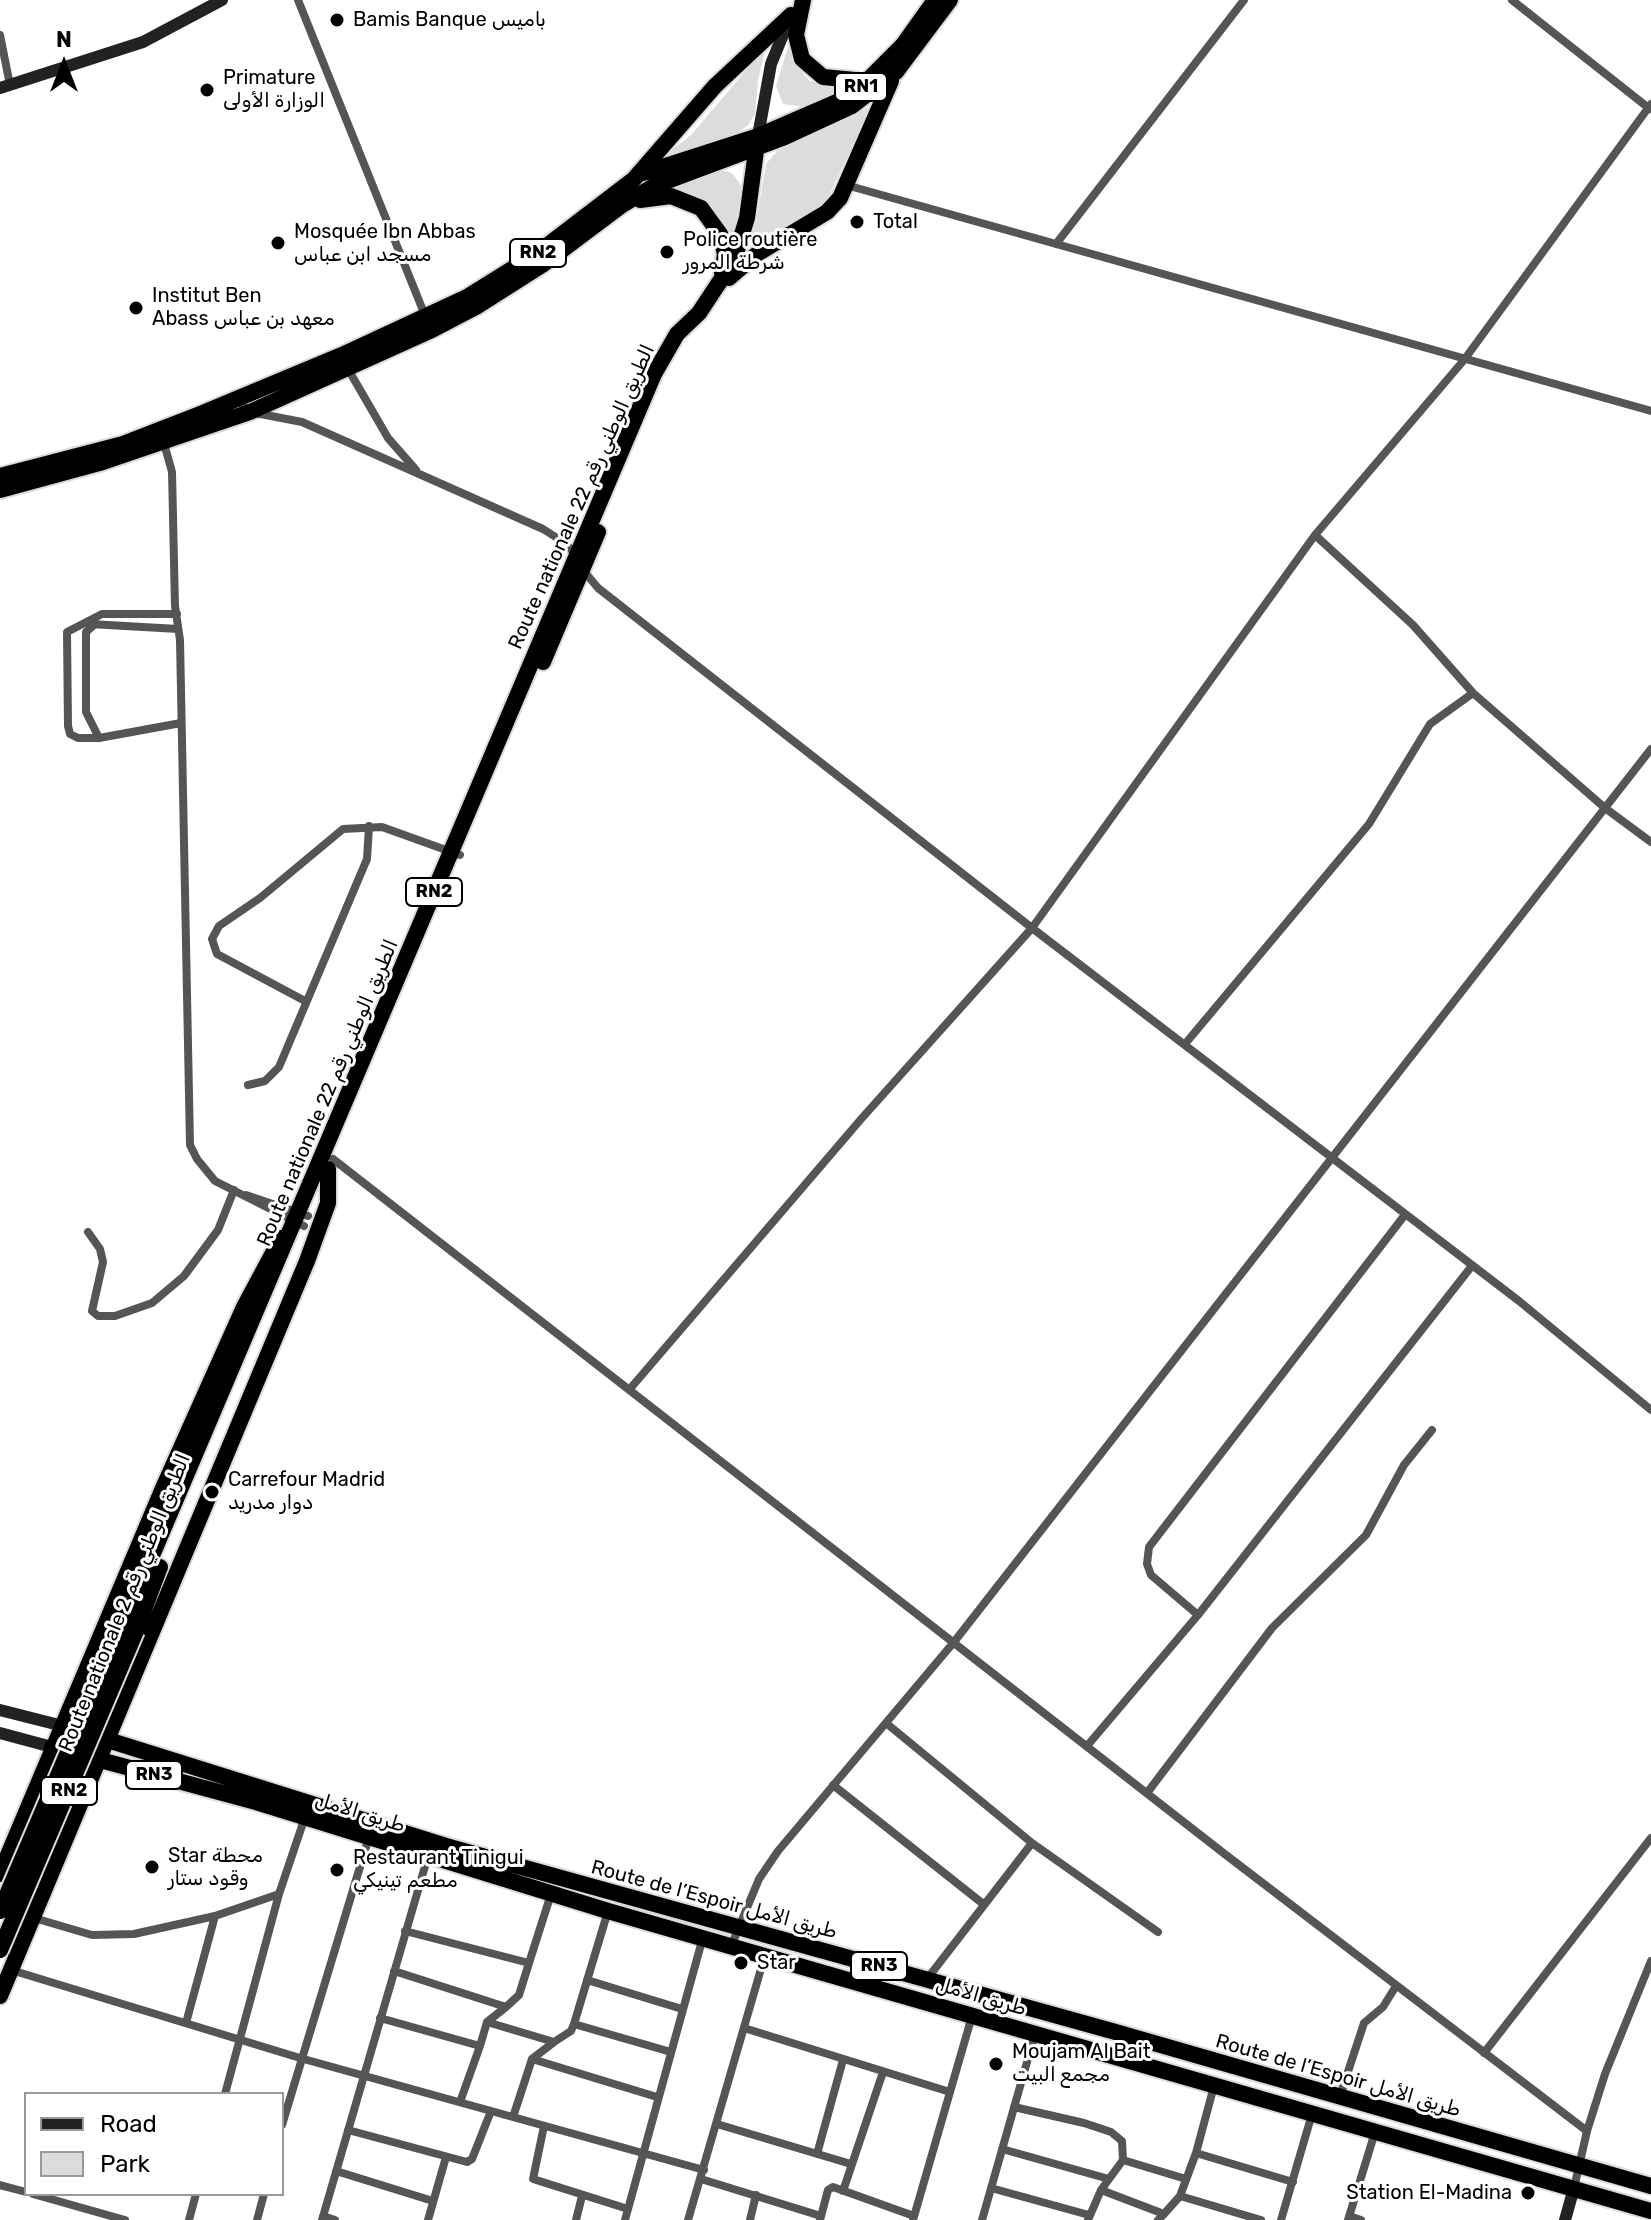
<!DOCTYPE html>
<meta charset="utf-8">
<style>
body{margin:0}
#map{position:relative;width:1651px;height:2220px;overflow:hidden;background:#fff;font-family:Rubik,sans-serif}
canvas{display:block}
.legend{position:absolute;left:24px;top:2092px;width:260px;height:104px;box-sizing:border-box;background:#fff;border:2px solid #999;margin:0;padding:10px 14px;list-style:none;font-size:24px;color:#000}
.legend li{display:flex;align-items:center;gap:16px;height:40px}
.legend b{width:40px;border:2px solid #999}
.north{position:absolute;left:24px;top:24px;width:80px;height:80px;-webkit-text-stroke:6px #fff;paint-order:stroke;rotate:0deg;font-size:22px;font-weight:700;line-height:32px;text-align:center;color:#000}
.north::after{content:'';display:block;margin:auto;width:28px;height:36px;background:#000;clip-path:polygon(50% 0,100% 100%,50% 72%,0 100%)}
</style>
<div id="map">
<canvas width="1651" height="2220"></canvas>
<ul class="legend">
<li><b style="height:10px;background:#222"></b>Road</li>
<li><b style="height:22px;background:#dcdcdc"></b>Park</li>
</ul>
<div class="north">N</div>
</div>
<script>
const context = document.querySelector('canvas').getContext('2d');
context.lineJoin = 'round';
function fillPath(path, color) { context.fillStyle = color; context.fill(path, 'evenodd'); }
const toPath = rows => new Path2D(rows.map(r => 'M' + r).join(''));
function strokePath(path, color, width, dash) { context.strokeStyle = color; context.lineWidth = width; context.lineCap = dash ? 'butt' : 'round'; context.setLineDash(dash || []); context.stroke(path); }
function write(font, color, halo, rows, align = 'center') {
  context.font = font + ' Rubik,"Noto Naskh Arabic",sans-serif'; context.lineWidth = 6; context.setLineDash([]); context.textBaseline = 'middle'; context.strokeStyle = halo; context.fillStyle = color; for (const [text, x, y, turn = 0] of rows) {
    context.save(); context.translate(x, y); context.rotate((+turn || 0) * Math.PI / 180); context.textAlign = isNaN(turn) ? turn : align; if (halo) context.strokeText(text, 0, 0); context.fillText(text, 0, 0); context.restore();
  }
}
fillPath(toPath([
 [766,47,758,80,755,114,748,125,733,136,658,161,691,135],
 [788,47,796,66,810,81,835,88,852,86,804,107,783,104,776,86],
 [870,107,828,198,814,212,774,233,745,256,756,223,766,164,777,151],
 [718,169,732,173,744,190,738,229,732,246,728,231,714,211,704,203,668,188]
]), '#dcdcdc');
const highway = toPath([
 [803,0,796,35,802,59,823,77,855,80,869,87],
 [640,174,758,136,841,100,862,86,903,45,935,0],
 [640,200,671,196,701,208,720,234,725,254,722,273],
 [729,278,757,254,827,212,840,198,891,81],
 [0,476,123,444,203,413,342,355,467,297,536,254,634,179,715,86,791,15],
 [0,490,103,462,250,412,432,330,476,307,542,265,622,205,654,186,785,137,852,106,896,72,950,0],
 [543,662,598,532],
 [122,1626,654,374,677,334,699,313,734,260,747,218,758,136],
 [136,1631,160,1567],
 [63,1726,446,1846,1112,2031,1651,2186],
 [52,1747,256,1802,608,1911,1651,2211],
 [0,1874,163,1488,244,1307,281,1238],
 [0,1996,307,1261,328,1203,328,1169]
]);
strokePath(highway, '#dbdbdb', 20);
strokePath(toPath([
 [298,0,426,318],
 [1512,0,1650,109],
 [0,35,10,85],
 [846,185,1651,411],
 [1056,244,1244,0],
 [348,369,388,438,416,470],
 [238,400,250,412,302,422,543,529,565,543,578,557],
 [163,440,172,472,175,606,180,640,190,1145,197,1159,215,1181,304,1226],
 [1315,535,1413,625,1473,693,1605,808,1651,842],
 [583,570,598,588,1032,928,1519,1301,1651,1410],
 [177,614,102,614,67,632,68,726,70,734,78,738,99,738,181,723],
 [90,624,178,629],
 [94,625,86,632,86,712,99,738],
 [305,1001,217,954,212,939,219,926,260,898,343,829,382,827,460,855],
 [1185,1044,1369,824,1430,724,1473,693],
 [248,1085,265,1081,279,1067,367,859,369,826],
 [333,1159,1226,1855,1587,2131],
 [246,1195,308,1216],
 [88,1232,100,1249,103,1262,92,1311,98,1316,115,1316,152,1303,184,1276,218,1230,234,1190],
 [629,1390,862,1118,1032,928,1315,535,1464,360,1651,104],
 [1198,1615,1151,1575,1147,1564,1149,1547,1404,1216],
 [886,1723,1032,1843,1158,1932],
 [1087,1746,1198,1615,1471,1267],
 [833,1785,982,1903],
 [1147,1793,1272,1628,1366,1535,1404,1465,1432,1430],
 [34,1918,92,1935,134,1934,215,1916,279,1894],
 [405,1931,529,1963,551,1894],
 [732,1944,759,1879,778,1851,954,1642,1651,749],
 [11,1970,300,2058,704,2170],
 [394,1971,506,2007,519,1995,529,1963],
 [927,1979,1032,1843],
 [587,1980,682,2009],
 [380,2018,480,2046,460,2102],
 [487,2022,554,2042,532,2059,513,2117],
 [186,2023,215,1916],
 [574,2024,608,1911],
 [744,2028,950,2092],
 [554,2042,571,2031,574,2024,671,2052],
 [480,2046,487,2022,506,2007],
 [1484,2053,1651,1838],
 [532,2059,657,2097],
 [225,2094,279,1894,305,1817],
 [1340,2096,1364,2023,1383,2007,1396,1986],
 [1014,2107,1084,2123,1111,2132,1122,2141,1123,2160,1101,2190,1088,2220],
 [717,2124,851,2164],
 [282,2125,369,1837],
 [544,2126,533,2179,628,2209],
 [348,2130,467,2162,472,2159,491,2111],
 [1002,2149,1109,2179],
 [1196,2153,1214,2086],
 [817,2154,843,2060],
 [1123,2160,1186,2179],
 [336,2171,433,2201],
 [701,2179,821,2216],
 [0,2185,26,2192],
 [991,2188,1089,2215],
 [1574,2188,1587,2131,1605,2074,1651,1961],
 [1101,2190,1164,2214,1158,2220],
 [843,2191,883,2072],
 [33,2194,125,2220],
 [1180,2196,1261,2220],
 [1164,2214,1180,2196,1196,2153,1293,2182],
 [323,2216,335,2220],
 [1349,2216,1361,2220],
 [189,2220,196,2194],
 [257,2220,264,2194],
 [322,2220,428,1856],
 [428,2220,446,2157],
 [576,2220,582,2196],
 [625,2220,703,1937],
 [688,2220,765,1955],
 [750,2220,756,2195],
 [820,2220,828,2190,833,2187,914,2216],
 [913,2220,972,2016],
 [982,2220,1035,2034],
 [1281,2220,1312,2114],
 [1348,2220,1375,2132]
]), '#555', 8);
strokePath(toPath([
 [0,88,143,42,222,0],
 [758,136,771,64,789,20],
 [0,1710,63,1726],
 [0,1733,52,1747],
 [1565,2220,1574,2188]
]), '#222', 12);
strokePath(highway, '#000', 16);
const highwayBridge = toPath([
 [0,1911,122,1626],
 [0,1950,136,1631]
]);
strokePath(highwayBridge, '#dbdbdb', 20, []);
strokePath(highwayBridge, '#000', 16);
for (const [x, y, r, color] of [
 [337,20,8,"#000"],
 [207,90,8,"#000"],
 [857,222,8,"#000"],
 [278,243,8,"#000"],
 [667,252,8,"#000"],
 [136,308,8,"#000"],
 [212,1492,8,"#000"],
 [152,1867,8,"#000"],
 [337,1870,8,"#000"],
 [741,1963,8,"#000"],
 [996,2064,8,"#000"],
 [1528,2193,8,"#000"]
]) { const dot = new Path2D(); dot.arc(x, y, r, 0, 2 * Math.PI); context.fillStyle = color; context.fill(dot); strokePath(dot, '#fff', 3); }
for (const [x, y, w] of [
 [861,87,52],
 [538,253,56],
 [434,892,56],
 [154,1775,56],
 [69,1791,56],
 [879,1966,56]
]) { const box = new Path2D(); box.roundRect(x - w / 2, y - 14, w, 28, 6); context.fillStyle = '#fff'; context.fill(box); strokePath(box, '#000', 2); }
write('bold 18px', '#000', null, [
 ["RN1",861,87],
 ["RN2",538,253],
 ["RN2",434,892],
 ["RN3",154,1775],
 ["RN2",69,1791],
 ["RN3",879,1966]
]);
write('20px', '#000', '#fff', [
 ["Bamis Banque باميس",353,20],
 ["Primature",223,78],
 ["الوزارة الأولى",223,101],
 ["Total",873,222],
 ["Mosquée Ibn Abbas",294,232],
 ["مسجد ابن عباس",294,255],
 ["Police routière",683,240],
 ["شرطة المرور",683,263],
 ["Institut Ben",152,296],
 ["Abass معهد بن عباس",152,319],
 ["Carrefour Madrid",228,1480],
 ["دوار مدريد",228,1503],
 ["Star محطة",168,1856],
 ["وقود ستار",168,1879],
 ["Restaurant Tinigui",353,1858],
 ["مطعم تينيكي",353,1881],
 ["Star",757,1963],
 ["Moujam Al Bait",1012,2052],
 ["مجمع البيت",1012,2075],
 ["Station El-Madina",1512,2193,"right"]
], 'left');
write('20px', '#000', '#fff', [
 ["Route nationale 22 الطريق الوطني رقم",582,497,-66],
 ["Route nationale 22 الطريق الوطني رقم",328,1093,-67],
 ["Route nationale الطريق الوطني رقم 2",125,1603,-68],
 ["طريق الأمل",360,1813,17],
 ["Route de l’Espoir طريق الأمل",714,1900,15],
 ["طريق الأمل",981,1997,16],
 ["Route de l’Espoir طريق الأمل",1338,2076,16]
]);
</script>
